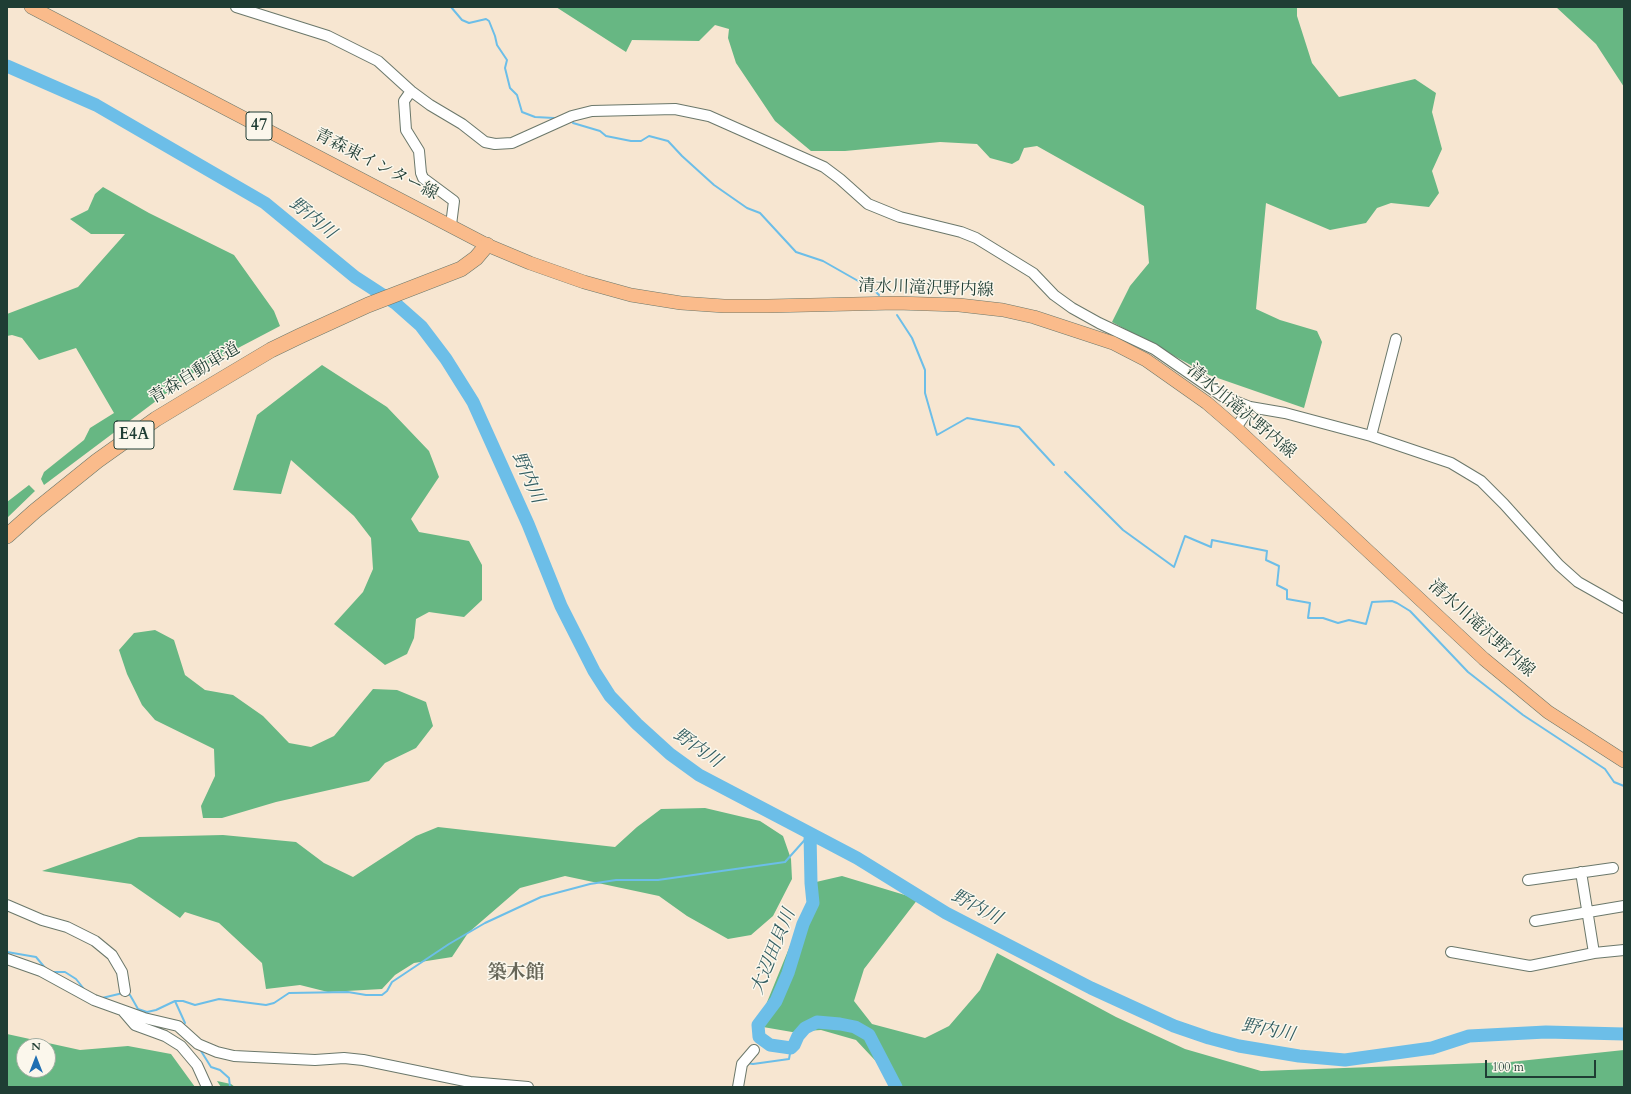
<!DOCTYPE html>
<meta charset="utf-8">
<style>
body{margin:0}
#map{position:relative;width:1631px;height:1094px;overflow:hidden;background:#f7e6d1;font-family:Cardo,serif}
canvas{display:block}
.frame{position:absolute;inset:0;border:8px solid #1f3d34;pointer-events:none}
.north{position:absolute;left:16px;top:1038px;width:40px;height:40px;box-sizing:border-box;background:#fbf7ec;border:1px solid #a3ada2;border-radius:50%;rotate:0deg;font-size:11px;font-weight:700;line-height:16px;text-align:center;color:#1f3d34}
.north::after{content:'';display:block;margin:auto;width:14px;height:18px;background:#1f6fb2;clip-path:polygon(50% 0,100% 100%,50% 72%,0 100%)}
.scale{position:absolute;left:1485px;top:1060px;width:111px;height:18px;box-sizing:border-box;border:2px solid #1f3d34;border-top:0;padding-left:5px;font-size:12px;line-height:14px;white-space:nowrap;color:#1f3d34;-webkit-text-stroke:3px #fbf7ec;paint-order:stroke}
</style>
<div id="map">
<canvas width="1631" height="1094"></canvas>
<div class="frame"></div>
<div class="north">N</div>
<div class="scale">100 m</div>
</div>
<script>
const context = document.querySelector('canvas').getContext('2d');
context.lineJoin = 'round';
function fillPath(path, color) { context.fillStyle = color; context.fill(path, 'evenodd'); }
const toPath = rows => new Path2D(rows.map(r => 'M' + r).join(''));
function strokePath(path, color, width, dash) { context.strokeStyle = color; context.lineWidth = width; context.lineCap = dash ? 'butt' : 'round'; context.setLineDash(dash || []); context.stroke(path); }
function write(font, color, halo, rows, align = 'center') {
  context.font = font + ' Cardo,"Noto Serif JP",serif'; context.lineWidth = 3; context.setLineDash([]); context.textBaseline = 'middle'; context.strokeStyle = halo; context.fillStyle = color; for (const [text, x, y, turn = 0] of rows) {
    context.save(); context.translate(x, y); context.rotate((+turn || 0) * Math.PI / 180); context.textAlign = isNaN(turn) ? turn : align; if (halo) context.strokeText(text, 0, 0); context.fillText(text, 0, 0); context.restore();
  }
}
fillPath(toPath([
 [556,7,1297,7,1297,16,1312,63,1339,97,1415,79,1436,93,1432,112,1442,149,1432,171,1439,193,1429,207,1391,203,1377,208,1366,223,1330,230,1266,203,1256,309,1280,320,1317,331,1322,342,1304,408,1209,375,1112,322,1130,286,1149,263,1144,206,1037,146,1024,148,1019,160,1012,164,990,158,977,144,940,142,845,151,811,151,775,121,736,63,728,38,729,29,715,25,699,41,632,40,626,52],
 [1556,7,1624,7,1624,87,1596,44],
 [103,187,149,213,234,255,274,311,280,326,200,368,44,485,41,479,44,472,84,440,90,428,114,413,76,348,39,360,22,338,12,335,7,336,7,314,78,287,125,234,91,234,70,219,88,210,95,194],
 [322,365,387,407,429,451,439,477,411,519,419,532,469,541,482,565,482,600,464,617,429,612,416,619,414,638,407,654,385,665,334,624,363,592,373,569,371,538,354,516,291,460,281,494,233,490,257,415],
 [29,485,35,491,7,518,7,502],
 [155,630,174,640,185,675,205,690,233,695,263,716,289,743,311,747,334,736,373,689,397,690,426,702,433,726,416,748,385,763,369,781,276,802,222,818,203,818,201,806,215,776,214,749,155,720,142,705,127,674,119,650,134,633],
 [705,808,760,821,783,836,791,859,792,879,773,916,751,935,728,939,687,916,659,896,565,876,520,888,468,933,452,957,414,963,395,975,382,989,328,992,300,985,266,989,262,963,219,923,185,912,180,918,131,884,42,871,139,837,223,835,296,842,324,863,353,877,416,836,438,827,615,847,637,827,661,809],
 [842,876,918,899,864,969,854,1001,872,1024,925,1038,949,1026,980,990,997,953,1116,1017,1185,1049,1261,1071,1510,1062,1624,1050,1624,1087,900,1087,856,1040,821,1030,792,1032,763,1027,763,1012,816,882],
 [7,1034,80,1050,128,1046,171,1054,195,1087,7,1087],
 [24,1046,48,1046,48,1070,24,1070],
 [217,1081,231,1084,235,1087,221,1087]
]), '#67b783');
strokePath(toPath([
 [451,7,462,20,469,23,486,19,489,21,495,36,497,45,507,60,505,68,510,88,517,95,522,112,535,117,554,118],
 [573,123,600,131,606,136,631,141,641,141,649,136,668,141,682,156,714,185,747,208,760,213,796,252,823,261,874,290,879,295],
 [897,315,912,338,925,370,925,393,937,435,967,418,1019,427,1054,465],
 [1065,472,1123,530,1174,567,1185,536,1211,547,1212,540,1267,551,1266,560,1279,566,1277,585,1287,590,1287,599,1310,603,1308,618,1323,618,1338,623,1349,620,1366,624,1372,602,1392,601,1397,603,1410,611,1468,672,1523,715,1605,769,1614,782,1624,786],
 [7,952,36,957,46,969],
 [52,972,65,972,76,979,84,989],
 [127,994,130,995,138,1009,147,1012,156,1010,175,1001,183,1001,195,1005,219,999,266,1005,274,1003,289,993,348,992,366,995,382,995,387,991,392,982,449,944,485,923,541,897,590,884,616,880,658,880,785,862,810,834],
 [102,998,123,993],
 [175,1001,185,1023],
 [201,1051,211,1067,220,1070,229,1078,230,1087],
 [746,1063,753,1064,789,1059,791,1048]
]), '#6cbee8', 2);
strokePath(toPath([
 [7,66,96,105,265,203,355,277,395,303,421,326,446,359,473,402,528,524,561,606,594,671,610,696,637,724,670,754,699,775,800,828,857,858,946,913,1091,988,1174,1026,1209,1038,1239,1046,1299,1056,1345,1060,1432,1048,1469,1036,1546,1032,1624,1034],
 [810,834,811,883,813,903,803,924,788,973,776,1001,758,1025,759,1037,770,1045,791,1048,794,1045,798,1036,805,1028,817,1022,840,1024,855,1027,869,1035,896,1087]
]), '#6cbee8', 13);
const minor = toPath([
 [236,7,328,36,378,61,411,91,430,105,462,124,485,142,495,144,512,143,572,116,592,111,675,109,709,116,824,167,840,179,868,204,900,217,961,232,976,238,1033,273,1054,295,1072,308,1099,323,1154,349,1222,396,1250,407,1285,413,1371,436,1451,463,1481,481,1504,504,1559,565,1578,582,1624,608],
 [411,91,404,101,406,130,419,151,421,173,423,178,454,201,451,225],
 [1236,428,1250,407],
 [1371,436,1396,339],
 [1581,872,1594,953],
 [1528,880,1613,868],
 [7,905,42,920,67,927,95,941,112,955,122,972,125,991],
 [1535,921,1624,906],
 [1451,952,1530,966,1594,953,1624,950],
 [7,959,41,971,94,1000,144,1018,178,1026,198,1044,217,1052,234,1056,315,1060,344,1058,363,1060,470,1082,528,1087],
 [123,1011,135,1025,165,1036,181,1046,197,1065,207,1087],
 [738,1087,742,1064,754,1050]
]);
const major = toPath([
 [31,7,487,245,530,263,584,282,631,295,681,303,724,306,768,306,896,303,959,305,1003,310,1034,317,1113,343,1146,360,1207,403,1236,428,1484,659,1548,712,1624,761]
]);
const highway = toPath([
 [7,536,35,511,97,461,156,419,214,384,271,350,300,336,368,305,461,269,476,258,487,245]
]);
strokePath(minor, '#6b786b', 12);
strokePath(major, '#6b786b', 14);
strokePath(highway, '#6b786b', 16);
strokePath(minor, '#fff', 10);
strokePath(major, '#fabb8b', 13);
strokePath(highway, '#fabb8b', 15);
for (const [x, y, w] of [
 [259,126,26],
 [134,435,40]
]) { const box = new Path2D(); box.roundRect(x - w / 2, y - 14, w, 28, 3); context.fillStyle = '#fbf7ec'; context.fill(box); strokePath(box, '#1f3d34', 1); }
write('bold 16px', '#1f3d34', null, [
 ["47",259,126],
 ["E4A",134,435]
]);
write('17px', '#1f3d34', '#fbf7ec', [
 ["青森東インター線",376,165,27],
 ["清水川滝沢野内線",926,289,2],
 ["青森自動車道",195,374,-31],
 ["清水川滝沢野内線",1241,412,40],
 ["清水川滝沢野内線",1481,629,42]
]);
write('italic 18px', '#325d61', '#fbf7ec', [
 ["野内川",312,219,39],
 ["野内川",527,478,66],
 ["野内川",697,749,35],
 ["野内川",976,908,28],
 ["大辺田貝川",774,952,-68],
 ["野内川",1268,1031,11]
]);
write('bold 19px', '#676658', '#fbf7ec', [
 ["築木館",516,974]
]);
</script>
